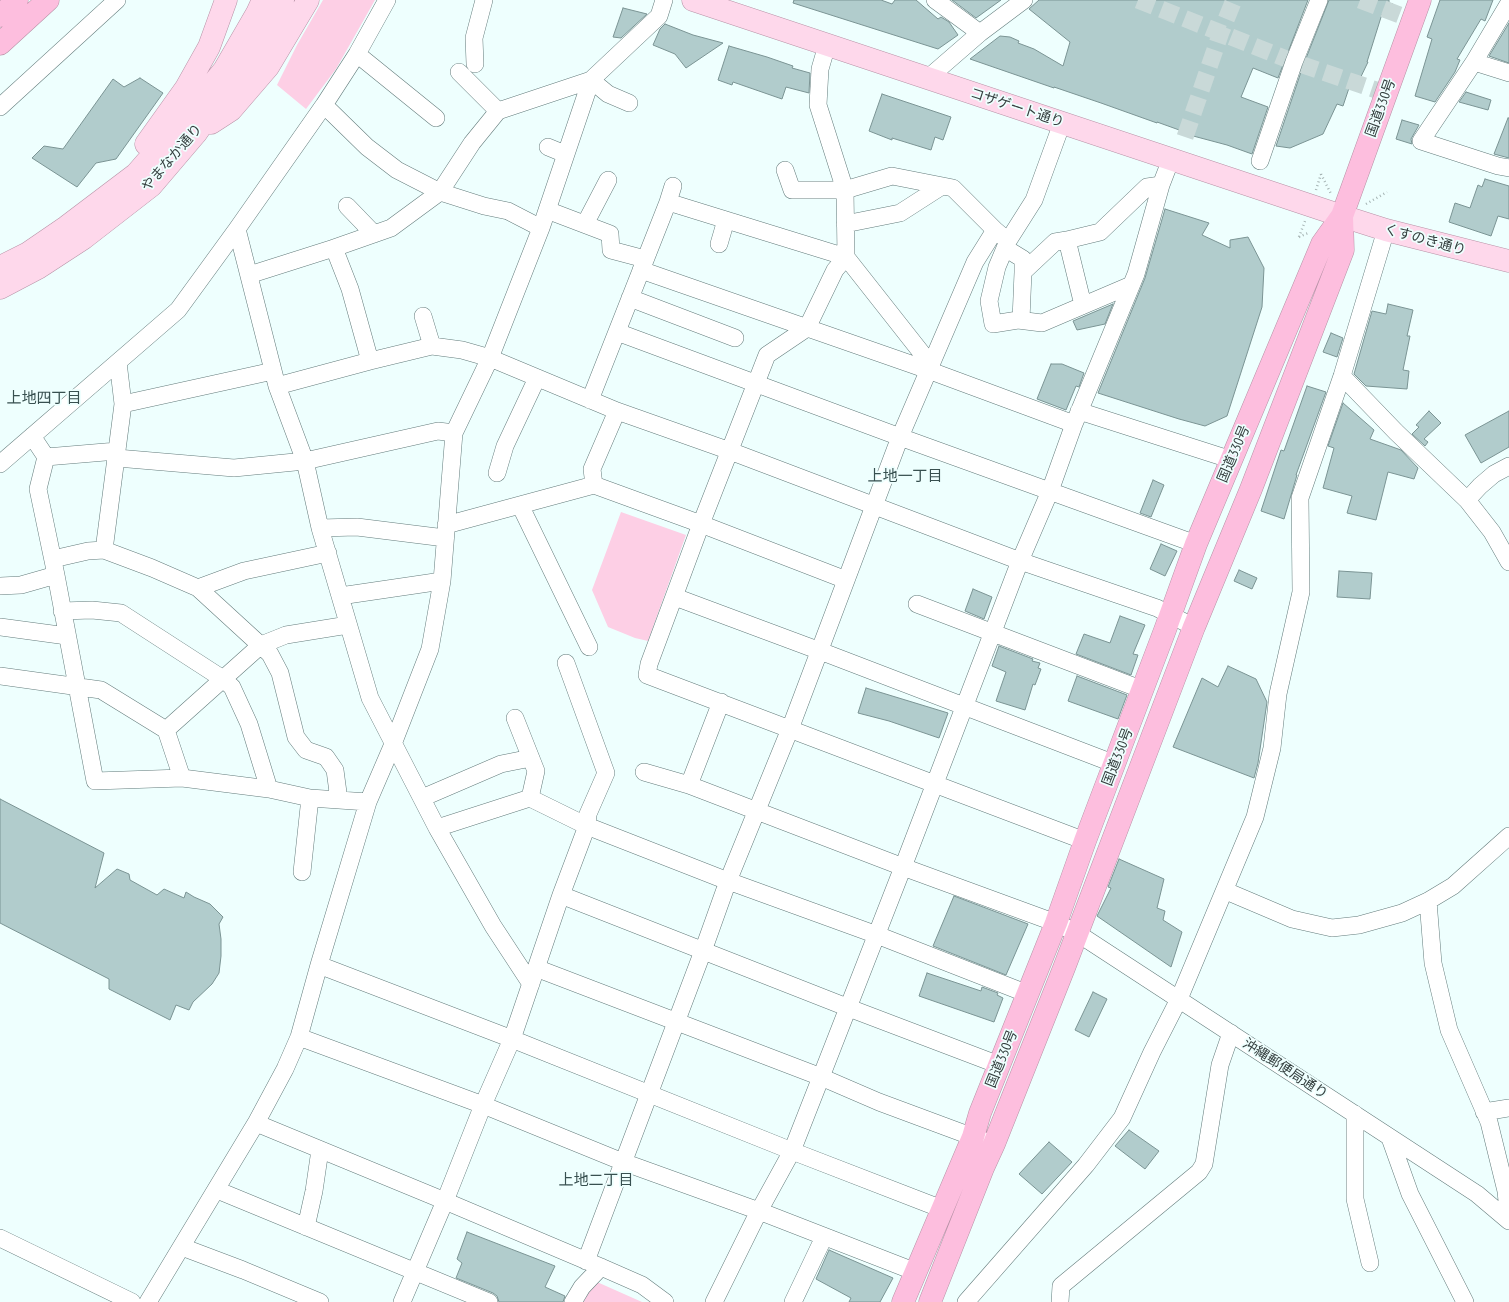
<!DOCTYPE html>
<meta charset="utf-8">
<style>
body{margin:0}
canvas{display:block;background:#eefffe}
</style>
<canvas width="1509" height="1302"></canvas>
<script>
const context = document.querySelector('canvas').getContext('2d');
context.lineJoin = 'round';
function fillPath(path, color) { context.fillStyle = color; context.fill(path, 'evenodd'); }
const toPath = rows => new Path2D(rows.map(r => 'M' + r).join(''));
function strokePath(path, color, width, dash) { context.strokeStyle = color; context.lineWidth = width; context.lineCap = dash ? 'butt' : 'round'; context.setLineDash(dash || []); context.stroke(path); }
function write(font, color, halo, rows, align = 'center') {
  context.font = font + ' "PT Sans Narrow","Noto Sans JP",sans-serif'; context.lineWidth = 3.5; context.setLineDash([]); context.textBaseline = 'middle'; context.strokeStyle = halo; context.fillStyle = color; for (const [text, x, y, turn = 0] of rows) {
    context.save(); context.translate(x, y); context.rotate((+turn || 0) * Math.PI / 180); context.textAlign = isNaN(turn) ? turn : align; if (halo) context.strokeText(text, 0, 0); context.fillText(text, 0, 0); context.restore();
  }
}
fillPath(toPath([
 [323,0,375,0,336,69,306,109,277,85,297,45],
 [621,512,686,535,648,641,635,638,608,627,592,590],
 [597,1282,642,1302,581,1302]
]), '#fdcfe5');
const building = toPath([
 [794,0,881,0,892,4,895,0,916,0,938,19,941,17,949,22,958,35,938,49,793,3,794,0],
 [952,0,1001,0,976,18,952,0],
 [1039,0,1308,0,1278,78,1253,68,1241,97,1268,107,1252,154,1227,145,1182,133,1182,131,1157,122,1157,123,1101,103,1054,87,1054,88,970,59,1000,36,1010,37,1019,41,1018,43,1034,49,1063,66,1070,42,1029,9,1039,0],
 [1329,0,1389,0,1389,3,1393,4,1387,16,1382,14,1367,62,1368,62,1356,87,1350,85,1343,106,1337,104,1323,134,1290,148,1276,146,1303,66,1329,0],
 [1440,0,1493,0,1485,21,1481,19,1457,59,1460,60,1455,72,1435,102,1415,96,1432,39,1427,37,1440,0],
 [623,8,647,14,621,38,613,37,623,8],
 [1509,23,1509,63,1489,56,1509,23],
 [665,24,693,35,723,43,686,68,675,54,653,45,660,29,665,24],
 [729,46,767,57,793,66,792,68,810,73,809,93,786,87,782,99,733,82,732,85,718,80,729,46],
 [140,78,163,93,116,159,96,163,77,187,32,158,44,146,63,149,113,79,124,87,140,78],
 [1466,92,1491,100,1488,110,1459,102,1466,92],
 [882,94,951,117,943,140,935,137,931,150,892,138,892,140,869,131,882,94],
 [1508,118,1509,118,1509,158,1494,154,1508,118],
 [1402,120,1419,125,1411,139,1412,144,1396,139,1402,120],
 [1485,179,1509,186,1509,219,1498,216,1491,236,1449,222,1455,203,1470,208,1478,185,1482,187,1485,179],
 [1165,209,1209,223,1202,235,1230,248,1230,240,1248,237,1264,268,1262,307,1227,416,1205,426,1179,419,1098,393,1145,278,1165,209],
 [1113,304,1105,324,1077,330,1073,321,1113,304],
 [1388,304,1413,310,1407,336,1410,336,1403,370,1409,371,1407,389,1366,386,1354,374,1372,311,1386,314,1388,304],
 [1331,333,1343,338,1337,357,1323,352,1331,333],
 [1051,364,1062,364,1084,373,1079,387,1076,386,1066,410,1037,399,1051,364],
 [1307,386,1326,392,1296,475,1297,475,1284,519,1261,511,1281,450,1284,451,1307,386],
 [1343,403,1374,430,1370,439,1401,450,1418,468,1414,479,1388,472,1376,520,1347,513,1352,496,1323,488,1334,448,1328,446,1343,403],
 [1429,411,1441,423,1424,439,1428,442,1425,446,1412,434,1419,427,1416,425,1429,411],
 [1509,411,1509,447,1481,463,1465,435,1509,411],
 [1153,480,1164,485,1151,517,1140,513,1153,480],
 [1161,544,1177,551,1165,576,1150,569,1161,544],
 [1239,570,1257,578,1252,589,1234,581,1239,570],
 [1339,571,1372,573,1370,599,1337,597,1339,571],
 [973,589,992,597,984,619,965,611,973,589],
 [1120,616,1145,625,1133,654,1138,655,1131,675,1076,654,1084,634,1110,643,1120,616],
 [999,646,1033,659,1032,661,1040,663,1038,668,1041,669,1035,685,1033,684,1025,710,996,701,1006,672,992,666,999,646],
 [1228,666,1256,679,1267,702,1258,763,1254,778,1173,747,1202,678,1218,687,1228,666],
 [1077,676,1127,695,1118,719,1068,701,1077,676],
 [866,688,948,713,939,738,889,721,858,713,866,688],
 [0,799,104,853,95,888,117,869,129,874,130,880,157,895,164,889,184,898,186,892,194,897,210,904,223,917,219,924,221,939,221,956,219,973,212,984,193,1002,189,1010,176,1005,170,1020,109,989,109,979,0,923,0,799],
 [1119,859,1164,879,1157,908,1165,911,1163,920,1182,932,1171,967,1097,916,1111,888,1108,887,1119,859],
 [954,896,1028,924,1006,975,933,946,954,896],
 [927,973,981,991,982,987,998,993,997,995,1003,998,994,1022,919,996,927,973],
 [1093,992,1107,999,1089,1037,1075,1030,1093,992],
 [1129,1130,1159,1151,1145,1169,1115,1146,1129,1130],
 [1049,1142,1072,1162,1042,1194,1019,1174,1049,1142],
 [467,1232,555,1266,545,1287,565,1296,563,1302,499,1302,497,1296,493,1293,456,1278,462,1263,457,1259,467,1232],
 [829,1250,893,1278,880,1302,849,1302,851,1298,816,1279,829,1250]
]);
fillPath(building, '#b1cccc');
strokePath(building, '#7b9494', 1);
strokePath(toPath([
 [1138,0,1294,62,1385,93],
 [1360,0,1413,20],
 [1185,137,1221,32,1234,0]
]), '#c9d9d8', 17, [17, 8]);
const minor = toPath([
 [935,0,980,33],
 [1509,3,1474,62,1421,141,1498,166,1509,168],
 [827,45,820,69,818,105,845,190,846,257,835,270,807,328,767,355,701,524,649,664,647,675,1085,841],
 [357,54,436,118],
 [1474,62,1509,73],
 [475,64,474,38,484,0],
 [459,72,498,111],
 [927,79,980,33,1024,0],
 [324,105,367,147,397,170,440,192,484,206,508,211,541,228],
 [0,107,117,0],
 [548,147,565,154],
 [1260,161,1294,62,1319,0],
 [668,202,846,257,924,356,928,370],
 [347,206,374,234],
 [547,210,610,234,611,250,645,259],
 [585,224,608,180],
 [845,224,900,213,942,186],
 [237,229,277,386,305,461,320,528,370,698,437,828,493,926,531,984],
 [995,230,1008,241,997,267,989,301,993,324,1018,320,1042,323,1131,285],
 [1067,240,1100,232,1147,187,1161,185],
 [1008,241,1034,200,1062,123],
 [719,244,726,220],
 [334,248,350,289,370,361],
 [1005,248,1023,259,1023,272],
 [641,270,928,370,1074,424],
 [249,275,334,248,391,228,440,192,472,143,498,111,591,80,608,94,629,103],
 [630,298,735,338],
 [423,316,432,346],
 [1021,320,1023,272,1055,242,1067,240,1083,305],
 [617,332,900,437,1196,544],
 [1342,376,1396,432,1467,500,1492,532,1509,562],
 [277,386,370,361,432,346,462,350,490,358,617,411,730,451,1020,561,1157,608,1194,627],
 [590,400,668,202,673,186],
 [123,404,273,371],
 [1079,411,1232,460],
 [32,436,46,457,38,489,56,575,95,781,182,778,269,789,310,798,368,802],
 [46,457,117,451],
 [117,458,234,468,305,461,438,431,454,433],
 [0,464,178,310,237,229,324,105,357,54,387,0],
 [497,473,505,446,537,378],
 [594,485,592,469,617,411],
 [1467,500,1480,486,1494,474,1509,466],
 [520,505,589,647],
 [446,525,594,485,701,524,846,580],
 [320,528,357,527,445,538],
 [104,550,152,568,198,588,270,654,280,673,296,737,306,750,326,757,335,770,339,800],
 [53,559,88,551,104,550,123,404,118,362],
 [0,586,21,585,56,575],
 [198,588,244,571,328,553],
 [340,596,442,581],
 [675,597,828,654,1115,764],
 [917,604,1143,690],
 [62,611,92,610,121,613,223,679,232,687,249,724,269,789],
 [0,627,67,636],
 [0,676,101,690,166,730,182,778],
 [721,702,689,785,903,867,1056,923,1077,933,1477,1194,1509,1221],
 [515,718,536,771,530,798],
 [166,730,261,645,286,635,348,625],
 [644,772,689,785],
 [422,798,501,764,531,758],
 [437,828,530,798,587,826,720,878,877,935,1028,994],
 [302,872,310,798],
 [1226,891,1292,919,1332,928,1359,925,1402,913,1428,901,1453,886,1509,836],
 [561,895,849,1008,999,1065],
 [1428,901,1433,963,1449,1030,1489,1122,1506,1191,1509,1221],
 [319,965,512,1039,792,1151,942,1209],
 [536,968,821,1077,879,1102,984,1141],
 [299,1037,483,1105,623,1162,759,1211,916,1272],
 [1484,1112,1509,1108],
 [1355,1114,1355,1199,1370,1263],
 [256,1123,445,1201,601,1267,642,1285,665,1302],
 [1390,1138,1410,1194,1465,1302],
 [217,1190,489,1302],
 [306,1227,314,1191,320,1150],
 [0,1238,132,1302],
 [182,1247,243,1270,320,1302],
 [586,1261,703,951,728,881,790,729,900,437,975,262,995,230,953,188,892,176,845,190,792,190,785,170],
 [148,1302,256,1123,285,1069,299,1037,319,965,368,802,393,744,430,649,442,581,454,433,490,358,541,228,591,80,659,16,664,0],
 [402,1302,445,1201,483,1105,512,1039,561,895,587,826,588,814,606,773,566,663],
 [573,1302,582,1287,601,1267],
 [714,1302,759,1211,792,1151,821,1077,903,867,1020,561,1050,491,1074,424,1136,274,1161,185,1171,159],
 [793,1302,824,1237],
 [966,1302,1086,1165,1122,1118,1152,1052,1179,999,1255,817,1272,748,1278,694,1301,592,1300,498,1342,376,1386,230],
 [1060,1302,1061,1286,1199,1172,1204,1164,1220,1065,1231,1033]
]);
const major = toPath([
 [693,0,1342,216,1386,230,1509,261],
 [211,123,231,110,268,67,308,0],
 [146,144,186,88,209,47,226,0],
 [0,267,28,253,66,227,136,174,189,113,224,70,257,13,263,0],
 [0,288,38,268,84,238,151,186,197,132,237,75,280,8,283,0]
]);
const highway = toPath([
 [0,16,17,0],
 [0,44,48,0],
 [903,1302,973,1137,980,1113,1056,923,1085,841,1165,630,1196,544,1322,244,1342,216,1420,0],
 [930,1302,983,1168,994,1144,1064,968,1194,627,1251,489,1343,250,1342,216]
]);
strokePath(minor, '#647c7c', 18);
strokePath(major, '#b792a6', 23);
strokePath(highway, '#b792a6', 23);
strokePath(toPath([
 [1321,174,1331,194],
 [1316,190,1321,174],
 [1366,204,1387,192],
 [1299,237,1308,233],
 [1299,237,1305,221]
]), '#a6b4b4', 2.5, [1, 3]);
strokePath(minor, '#fff', 17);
strokePath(major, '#fed8eb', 22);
strokePath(highway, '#fdbede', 22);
write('14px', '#353f3f', '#eefffe', [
 ["コザゲート通り",1017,108,18],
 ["国道330号",1381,108,-70],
 ["やまなか通り",172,158,-49],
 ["くすのき通り",1425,240,15],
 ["国道330号",1234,454,-67],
 ["国道330号",1118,757,-69],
 ["国道330号",1002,1059,-68],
 ["沖縄郵便局通り",1285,1069,33]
]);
write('15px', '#385050', '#eefffe', [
 ["上地四丁目",44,399],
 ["上地一丁目",905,477],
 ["上地二丁目",596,1181]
]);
</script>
